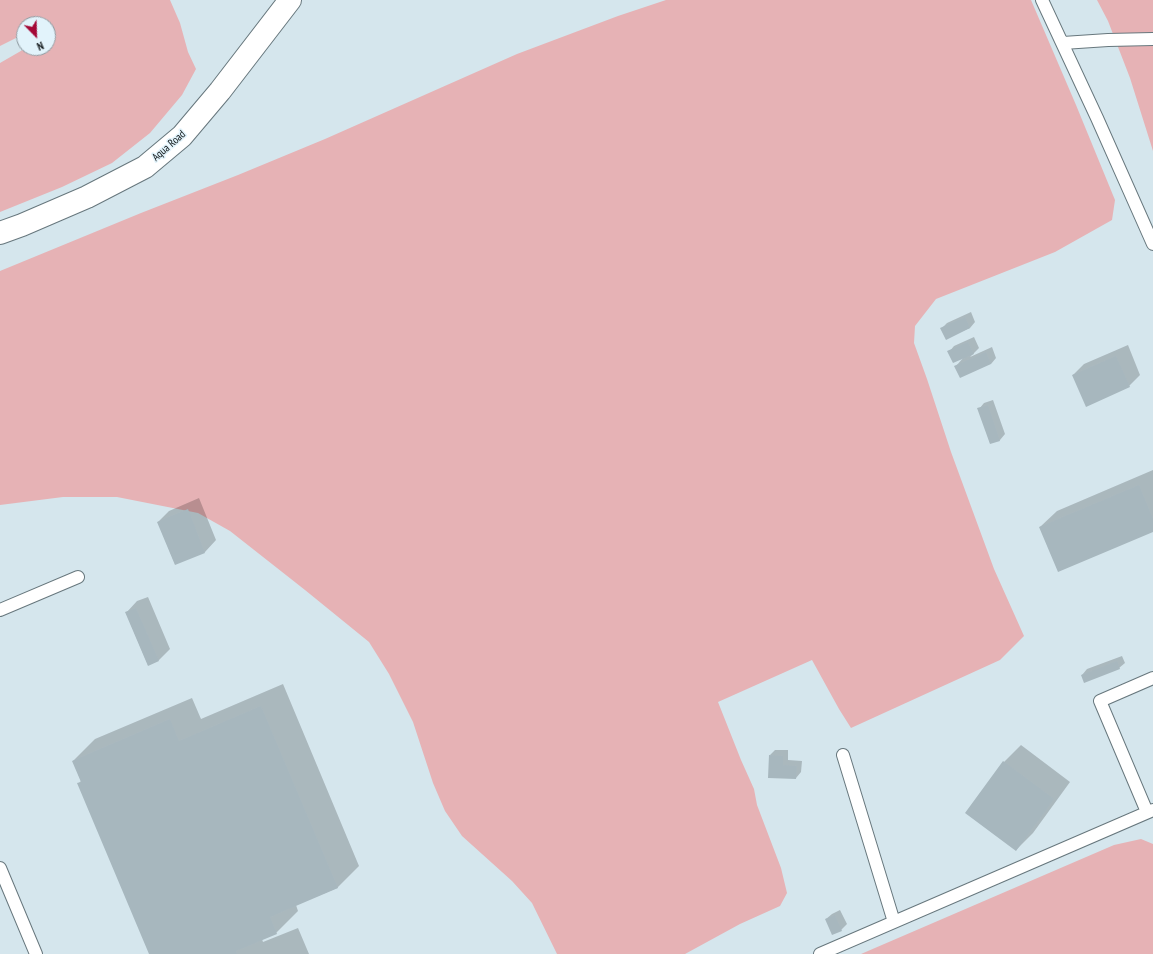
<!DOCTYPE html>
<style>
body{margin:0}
#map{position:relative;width:1153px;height:954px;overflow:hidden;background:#d5e6ed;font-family:"PT Sans Narrow",sans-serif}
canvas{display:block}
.north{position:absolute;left:16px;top:16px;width:40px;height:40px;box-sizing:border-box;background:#e2f3fb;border:1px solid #8f9ba1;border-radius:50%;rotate:157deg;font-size:11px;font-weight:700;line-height:16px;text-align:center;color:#12181a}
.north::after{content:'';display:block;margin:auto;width:14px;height:18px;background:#a40837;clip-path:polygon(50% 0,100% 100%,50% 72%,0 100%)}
</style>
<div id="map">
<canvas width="1153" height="954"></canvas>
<div class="north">N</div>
</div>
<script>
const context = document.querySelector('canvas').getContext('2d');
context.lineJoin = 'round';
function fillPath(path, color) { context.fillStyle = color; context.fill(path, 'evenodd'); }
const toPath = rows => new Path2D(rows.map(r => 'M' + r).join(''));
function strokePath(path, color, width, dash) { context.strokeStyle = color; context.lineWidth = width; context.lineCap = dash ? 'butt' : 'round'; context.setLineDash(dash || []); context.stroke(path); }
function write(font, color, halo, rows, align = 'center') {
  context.font = font + ' "PT Sans Narrow",sans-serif'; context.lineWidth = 3; context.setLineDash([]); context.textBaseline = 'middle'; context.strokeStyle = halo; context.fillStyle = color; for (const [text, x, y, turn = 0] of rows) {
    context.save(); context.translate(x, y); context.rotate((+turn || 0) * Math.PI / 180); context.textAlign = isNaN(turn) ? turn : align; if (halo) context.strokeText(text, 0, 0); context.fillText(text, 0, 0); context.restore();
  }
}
fillPath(toPath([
 [0,0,170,0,180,23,188,52,196,69,182,95,150,133,112,163,62,187,0,212,0,63,26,48,48,48,48,24,24,24,24,34,0,46],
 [666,0,1031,0,1076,105,1115,200,1112,220,1055,252,936,299,915,326,914,343,927,379,951,452,994,569,1024,636,1000,660,851,728,839,709,812,660,718,702,741,760,754,789,757,805,781,868,787,893,780,906,740,924,685,954,557,954,532,903,512,881,462,836,445,811,433,783,413,722,389,674,369,642,305,590,230,531,198,513,117,497,63,497,0,505,0,271,141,213,238,175,325,139,517,54,618,16],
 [1097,0,1153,0,1153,151,1130,78,1108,21],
 [1141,839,1153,844,1153,954,861,954,1114,845]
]), '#e6b2b5');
fillPath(toPath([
 [971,312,975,322,970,328,946,338,942,328,947,323],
 [974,337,979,348,970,357,992,347,996,358,991,364,956,366,964,357,949,352,954,346],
 [1128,345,1140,375,1129,386,1073,375,1084,364],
 [993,400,1005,434,1000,440,990,443,979,409,984,403],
 [1153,470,1153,531,1040,527,1057,511],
 [199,498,216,540,205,552,175,564,158,522,169,511],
 [148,597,170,649,159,660,148,665,126,613,137,601],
 [1122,656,1125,663,1119,668,1082,675,1087,669],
 [283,684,359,866,337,888,296,905,298,911,276,933,262,939,263,942,298,928,309,954,150,954,79,783,81,781,73,761,95,739,192,698,201,719],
 [1021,745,1070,782,1033,833,1016,850,1004,762],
 [775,750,788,750,788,760,802,761,801,772,796,778,770,755],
 [840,910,847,924,841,930,826,919,832,914]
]), '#0003');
fillPath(toPath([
 [965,317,970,328,946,340,940,328],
 [968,342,974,354,953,363,947,351],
 [986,352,991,364,960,378,954,366],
 [1116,356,1130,387,1086,407,1072,375],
 [988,405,1000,441,990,444,977,408],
 [1139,485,1153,519,1153,532,1058,572,1039,527],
 [188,509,205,553,175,565,157,522],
 [136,608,159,661,148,666,125,612],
 [1117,661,1120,669,1084,683,1081,675],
 [261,706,338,888,270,917,277,934,236,951,237,954,149,954,77,783,81,782,72,761,170,719,179,741],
 [769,755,783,756,783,765,797,766,796,779,768,778],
 [1003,761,1054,799,1016,851,965,813],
 [835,915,842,931,832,935,825,919]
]), '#a7b7be');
const lane = toPath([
 [1042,0,1097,118,1153,244],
 [1063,43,1108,40,1153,39],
 [0,610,78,577],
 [843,755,894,922],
 [1147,812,1100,701,1153,678],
 [0,868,36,954],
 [820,954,1153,810]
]);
const street = toPath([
 [0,233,22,225,87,197,145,167,182,136,220,91,290,0]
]);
strokePath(lane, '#67777d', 14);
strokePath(street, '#67777d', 24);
strokePath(lane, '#fff', 12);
strokePath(street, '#fff', 22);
write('11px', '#12181a', '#e2f3fb', [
 ["Aqua Road",169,146,-41]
]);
</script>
